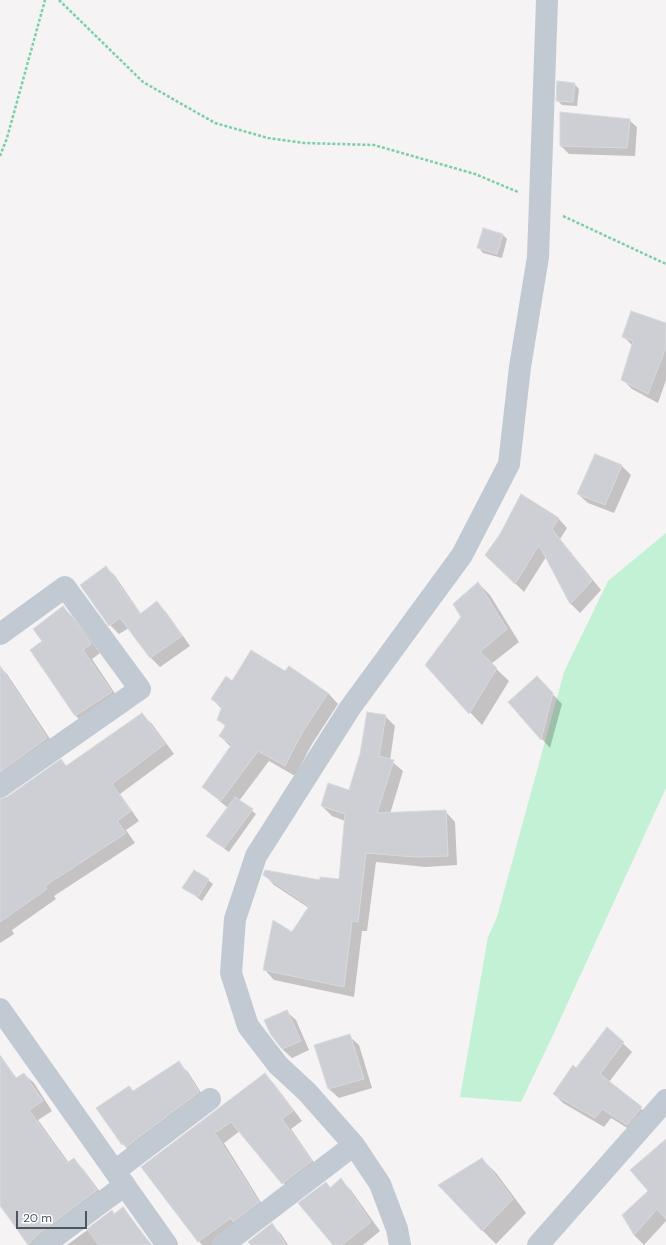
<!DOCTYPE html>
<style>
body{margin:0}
#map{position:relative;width:666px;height:1245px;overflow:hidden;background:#f5f3f3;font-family:"DM Sans",sans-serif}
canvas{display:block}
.scale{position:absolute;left:16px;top:1211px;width:71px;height:18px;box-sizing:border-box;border:2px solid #4a5661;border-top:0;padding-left:5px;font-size:12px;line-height:14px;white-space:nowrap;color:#4a5661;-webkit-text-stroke:3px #fff;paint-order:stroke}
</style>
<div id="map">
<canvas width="666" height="1245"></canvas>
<div class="scale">20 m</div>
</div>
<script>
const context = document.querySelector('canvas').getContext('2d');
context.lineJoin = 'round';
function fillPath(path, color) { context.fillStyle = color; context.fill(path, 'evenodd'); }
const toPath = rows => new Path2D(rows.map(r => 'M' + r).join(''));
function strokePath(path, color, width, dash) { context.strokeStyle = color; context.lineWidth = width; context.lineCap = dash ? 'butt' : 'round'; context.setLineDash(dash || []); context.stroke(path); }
fillPath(toPath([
 [666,533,666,788,553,1035,521,1102,460,1097,488,937,497,917,564,672,608,581]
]), '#c3f1d5');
fillPath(toPath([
 [574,84,579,89,577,106,562,105,557,100],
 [629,120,637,127,635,156,569,154,561,146],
 [503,235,507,239,502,258,483,253,479,248],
 [632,313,666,324,666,380,658,403,632,389,622,379,633,346,623,336],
 [595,455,622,466,631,475,614,513,588,503,578,494],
 [558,518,567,528,560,539,601,590,580,613,570,603,546,557,524,592,486,555],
 [106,567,115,576,141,614,157,603,166,612,190,646,160,667,151,658,129,628,119,634,110,625],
 [478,583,490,595,519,642,491,664,509,681,482,725,426,665,463,617],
 [63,607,72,616,100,653,92,659,120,701,85,725,76,716,31,650,43,641],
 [0,667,7,674,56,748,0,789],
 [286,673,328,693,338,704,312,744,295,776,269,761,239,801,256,814,229,852,212,840,228,808,203,787,231,747,220,736,226,727,219,720,222,709,212,699,233,682],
 [546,687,562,704,550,748,509,702],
 [142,714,152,724,174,754,120,794,139,821,126,830,135,843,54,896,56,899,12,930,14,934,0,943,0,800,8,798,61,761,67,766],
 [385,716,395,726,390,760,403,771,390,814,445,811,455,822,457,865,426,867,376,862,367,931,362,931,354,997,274,980,264,969,309,908,274,885,264,874,321,882,340,880,345,821,332,816,322,806,350,791],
 [208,880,213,884,202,901,184,888],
 [286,1011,296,1020,309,1050,292,1058,282,1049],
 [607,1028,632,1052,609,1082,651,1117,637,1134,611,1118,604,1127,563,1103,554,1094,576,1069],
 [349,1036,359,1045,372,1088,339,1098,329,1089,316,1046],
 [0,1055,17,1079,24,1074,34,1083,52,1111,38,1120,69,1163,74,1160,83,1169,106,1200,45,1245,29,1245,0,1206],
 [179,1063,188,1072,207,1102,132,1153,123,1144,98,1109,129,1087,134,1091],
 [265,1074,274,1084,302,1121,291,1129,320,1171,292,1193,240,1131,224,1143,267,1212,216,1245,202,1245,142,1167],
 [666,1155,666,1221,644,1245,634,1235,623,1215,650,1191],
 [482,1159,496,1173,526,1213,496,1244,482,1230],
 [341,1180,350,1189,380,1231,363,1245,334,1245,326,1183,331,1188],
 [123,1209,152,1245,67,1245,112,1212,115,1215],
 [272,1225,281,1234,288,1245,252,1245]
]), '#0003');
const building = toPath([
 [557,81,575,83,573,102,556,101,557,81],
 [560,112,630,119,627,148,560,146,560,112],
 [483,228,503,234,497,254,477,248,483,228],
 [631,311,666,323,665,350,648,394,621,380,633,341,622,337,631,311],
 [595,454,622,465,605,505,577,494,595,454],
 [521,494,559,518,552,529,592,581,570,604,539,545,515,584,485,555,500,534,521,494],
 [106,566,140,614,157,601,182,636,150,658,120,618,109,626,80,585,106,566],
 [478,582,507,629,480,652,497,668,469,714,425,665,461,617,453,604,478,582],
 [63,606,91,644,83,650,112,692,75,716,30,650,42,641,33,629,63,606],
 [251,650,285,671,289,666,328,693,302,733,285,766,258,751,221,801,202,787,232,744,219,736,226,725,217,720,222,706,211,699,226,676,232,681,251,650],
 [0,666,47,738,0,772,0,666],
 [537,676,553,693,541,740,508,702,537,676],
 [367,712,386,715,379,756,394,760,377,813,446,810,448,856,415,857,366,853,358,922,352,921,344,987,263,970,273,920,292,932,309,906,263,875,265,870,320,880,320,877,339,879,345,814,321,806,328,783,349,790,360,754,367,712],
 [142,713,165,744,112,784,131,811,117,821,126,833,45,886,47,889,0,922,0,799,7,797,61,759,66,766,142,713],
 [235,797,253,809,224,848,206,836,235,797],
 [194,870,209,879,198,897,182,888,194,870],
 [287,1010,301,1041,282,1049,271,1035,264,1020,287,1010],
 [607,1027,624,1042,600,1074,642,1107,627,1125,602,1109,595,1118,553,1094,573,1065,576,1068,607,1027],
 [350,1034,364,1079,328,1089,314,1045,350,1034],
 [0,1057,16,1078,24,1073,43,1101,29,1110,67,1163,74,1158,97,1190,37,1235,28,1245,0,1205,0,1057],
 [179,1061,199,1092,126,1147,123,1143,122,1145,96,1108,129,1086,133,1091,179,1061],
 [265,1073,293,1111,282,1119,312,1161,282,1184,231,1122,215,1133,259,1202,233,1222,231,1218,198,1242,141,1167,265,1073],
 [666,1139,666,1219,657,1209,634,1235,622,1215,648,1191,630,1170,666,1139],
 [482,1158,513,1199,482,1231,438,1185,482,1158],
 [341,1178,371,1222,342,1245,333,1245,298,1203,326,1182,330,1188,341,1178],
 [123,1207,151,1245,99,1245,87,1229,112,1210,114,1214,123,1207],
 [272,1223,286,1245,251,1245,248,1242,272,1223]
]);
fillPath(building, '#cdcfd5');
strokePath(building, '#d7d9de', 1);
strokePath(toPath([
 [59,0,143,82,215,123,268,138,304,143,374,145,475,174,518,192],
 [0,156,7,138,45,0],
 [563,216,666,264]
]), '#7ad0a6', 2.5, [3, 2]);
strokePath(toPath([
 [0,634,65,587,140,689,0,787],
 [0,1009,167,1245],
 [115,1171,210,1099],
 [44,1245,125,1185],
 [223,1245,354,1145],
 [400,1245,397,1229,380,1184,354,1145,307,1092,278,1065,248,1026,231,973,235,919,256,856,350,708,462,555,509,464,520,367,538,257,547,0],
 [538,1245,666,1100]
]), '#c1cad2', 22);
</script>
